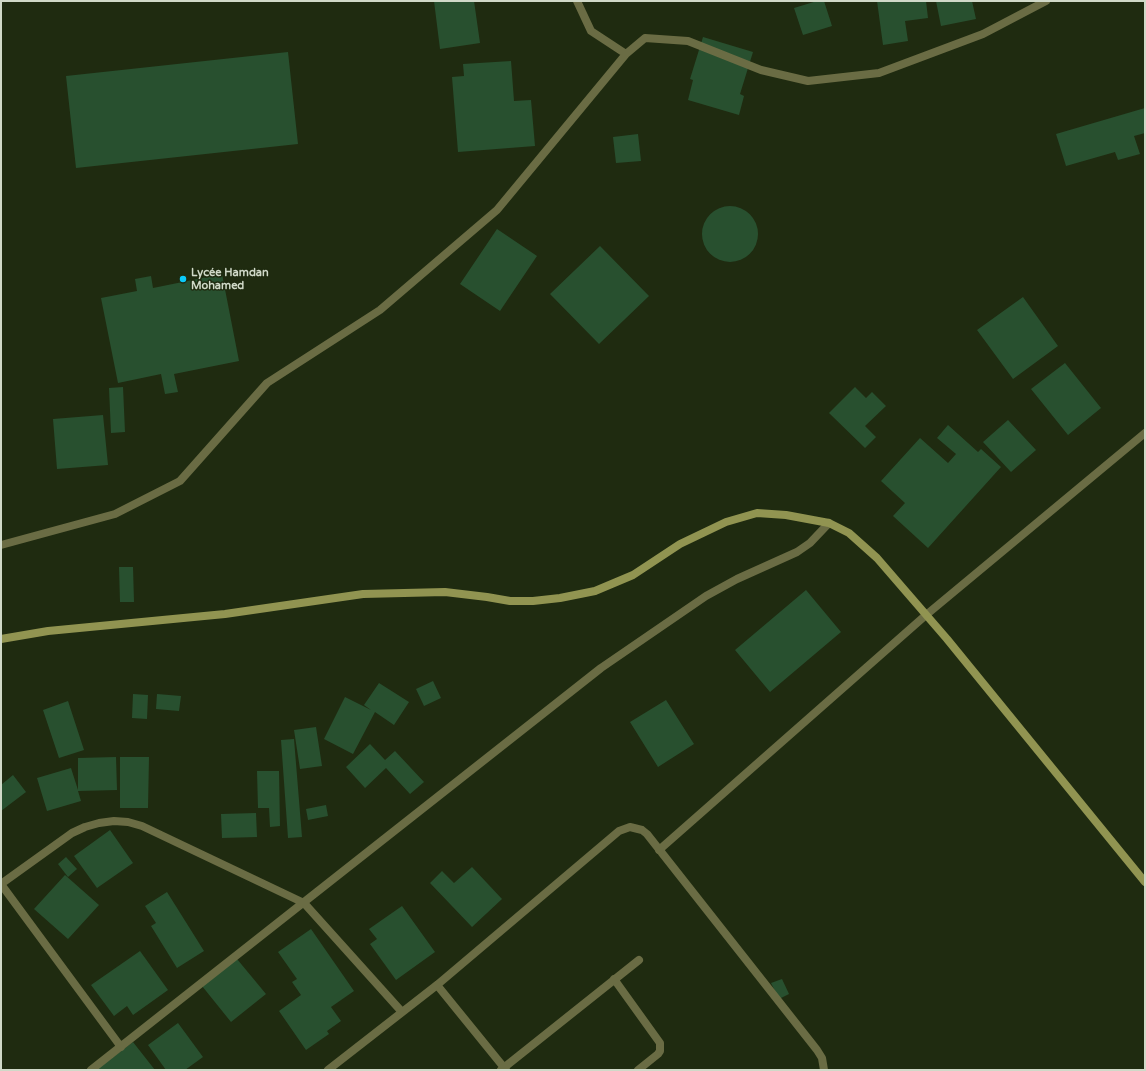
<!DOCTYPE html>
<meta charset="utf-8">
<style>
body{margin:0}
#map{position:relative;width:1146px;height:1071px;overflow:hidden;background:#1f2b10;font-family:"Varela Round",sans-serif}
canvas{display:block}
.frame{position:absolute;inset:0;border:2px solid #d0d9c8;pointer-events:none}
</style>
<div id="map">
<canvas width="1146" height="1071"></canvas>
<div class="frame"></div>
</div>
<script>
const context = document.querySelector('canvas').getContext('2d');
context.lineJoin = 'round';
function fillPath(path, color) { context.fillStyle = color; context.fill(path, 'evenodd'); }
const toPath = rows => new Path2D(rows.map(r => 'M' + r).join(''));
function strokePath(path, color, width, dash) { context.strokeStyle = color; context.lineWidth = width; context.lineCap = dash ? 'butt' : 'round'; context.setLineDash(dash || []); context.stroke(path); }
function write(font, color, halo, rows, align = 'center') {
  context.font = font + ' "Varela Round",sans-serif'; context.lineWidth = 3; context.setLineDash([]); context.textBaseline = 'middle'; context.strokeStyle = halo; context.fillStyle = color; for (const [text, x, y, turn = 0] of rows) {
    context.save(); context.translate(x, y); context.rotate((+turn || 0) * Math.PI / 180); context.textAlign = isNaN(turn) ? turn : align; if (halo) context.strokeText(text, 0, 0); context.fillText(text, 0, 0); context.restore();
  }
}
fillPath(toPath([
 [434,1,474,1,480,43,440,49],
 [817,1,824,1,832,26,803,35,794,8],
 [877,1,926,1,928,18,905,21,908,41,883,45],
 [936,1,972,1,976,19,941,26],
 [703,37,753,52,740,94,744,96,739,115,688,100,693,80,690,79],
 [288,52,298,144,76,168,66,76],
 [511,61,514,101,531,100,535,146,458,152,452,77,464,76,463,64],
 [1145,108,1145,133,1134,136,1140,154,1118,160,1115,152,1066,166,1056,134],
 [638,134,641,161,616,163,613,137],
 '702 234a28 28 0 1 1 56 0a28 28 0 1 1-56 0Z',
 [497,229,537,256,500,311,460,284],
 [600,246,649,296,599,344,550,294],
 [222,274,239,361,174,374,178,392,165,394,161,374,118,383,101,298,137,291,135,279,151,276,153,288],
 [1023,297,1058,346,1013,379,977,330],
 [1065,363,1101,408,1068,435,1031,389],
 [123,387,125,432,111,433,109,388],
 [855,387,866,398,872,392,886,406,865,426,876,437,865,448,829,413],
 [103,415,108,465,57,469,53,419],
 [1008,420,1036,450,1011,472,983,442],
 [948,425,978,452,981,449,1001,467,928,548,893,516,905,503,881,481,920,438,948,463,956,454,937,438],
 [119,567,133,567,134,602,120,602],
 [806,590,841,632,770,692,735,650],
 [433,681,441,698,424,706,416,689],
 [379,683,409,702,394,725,375,712,353,754,324,739,345,697,371,710,364,705],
 [133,694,148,695,147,719,132,718],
 [157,694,181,696,179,711,156,709],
 [666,700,694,744,658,767,630,722],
 [68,701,84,750,59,758,43,710],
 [316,727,322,766,300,769,294,730],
 [294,739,302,837,288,838,281,740],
 [370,744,385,760,395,751,424,782,410,794,386,768,365,788,346,767],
 [116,757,117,790,78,791,81,801,47,811,37,778,71,768,78,790,78,758],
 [120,757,149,757,148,808,120,808],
 [257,771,279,771,280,826,270,827,269,808,258,808],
 [13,775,26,792,1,811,1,785],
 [326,805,328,816,308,820,306,809],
 [256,813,257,837,222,838,221,814],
 [110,830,133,863,97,888,74,856],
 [66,857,77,869,68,877,58,864],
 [472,867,502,899,472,927,430,883,442,871,454,883],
 [65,875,99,905,68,939,34,909],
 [167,892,204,951,177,968,151,926,156,923,145,906],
 [402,906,435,952,396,980,370,944,377,939,369,929],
 [311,929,354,991,331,1007,341,1021,327,1031,329,1034,306,1050,279,1011,301,995,292,982,297,979,278,952],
 [140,951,168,990,133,1015,127,1006,114,1016,91,985],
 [237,959,266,994,231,1022,202,986],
 [782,979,789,994,779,999,771,983],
 [178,1023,203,1057,185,1070,166,1070,148,1045],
 [133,1042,155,1070,96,1070]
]), '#28502f');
strokePath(toPath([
 [614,979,660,1043,660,1051,658,1054,638,1070],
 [437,985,506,1070],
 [501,1070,639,960]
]), '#6a6c44', 8);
strokePath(toPath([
 [577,1,591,31,626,54],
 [1,545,115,514,180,481,267,383,380,310,497,210,626,54,645,38,688,41,761,70,808,81,879,73,983,34,1046,1],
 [659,850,926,615,1145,433],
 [1,884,72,833,85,827,99,823,114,821,128,822,142,826,304,903,402,1012],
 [1,884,121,1047],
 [91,1070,601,668,706,596,737,579,797,552,810,543,829,523],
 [328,1070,437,985,619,831,630,827,642,830,647,834,817,1050,822,1058,824,1070]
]), '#6a6c44', 8);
strokePath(toPath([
 [1,639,48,631,225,614,363,594,445,592,487,597,510,601,533,601,560,598,595,591,633,575,680,544,726,522,757,513,786,515,829,523,849,533,877,558,947,639,1145,882]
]), '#919451', 8);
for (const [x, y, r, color] of [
 [183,279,4,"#0bcafa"]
]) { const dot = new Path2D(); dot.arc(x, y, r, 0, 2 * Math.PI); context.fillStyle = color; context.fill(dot); strokePath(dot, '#1f2b10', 1.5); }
write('bold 11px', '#d0d9c8', '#1f2b10', [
 ["Lycée Hamdan",191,273],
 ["Mohamed",191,286]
], 'left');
</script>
